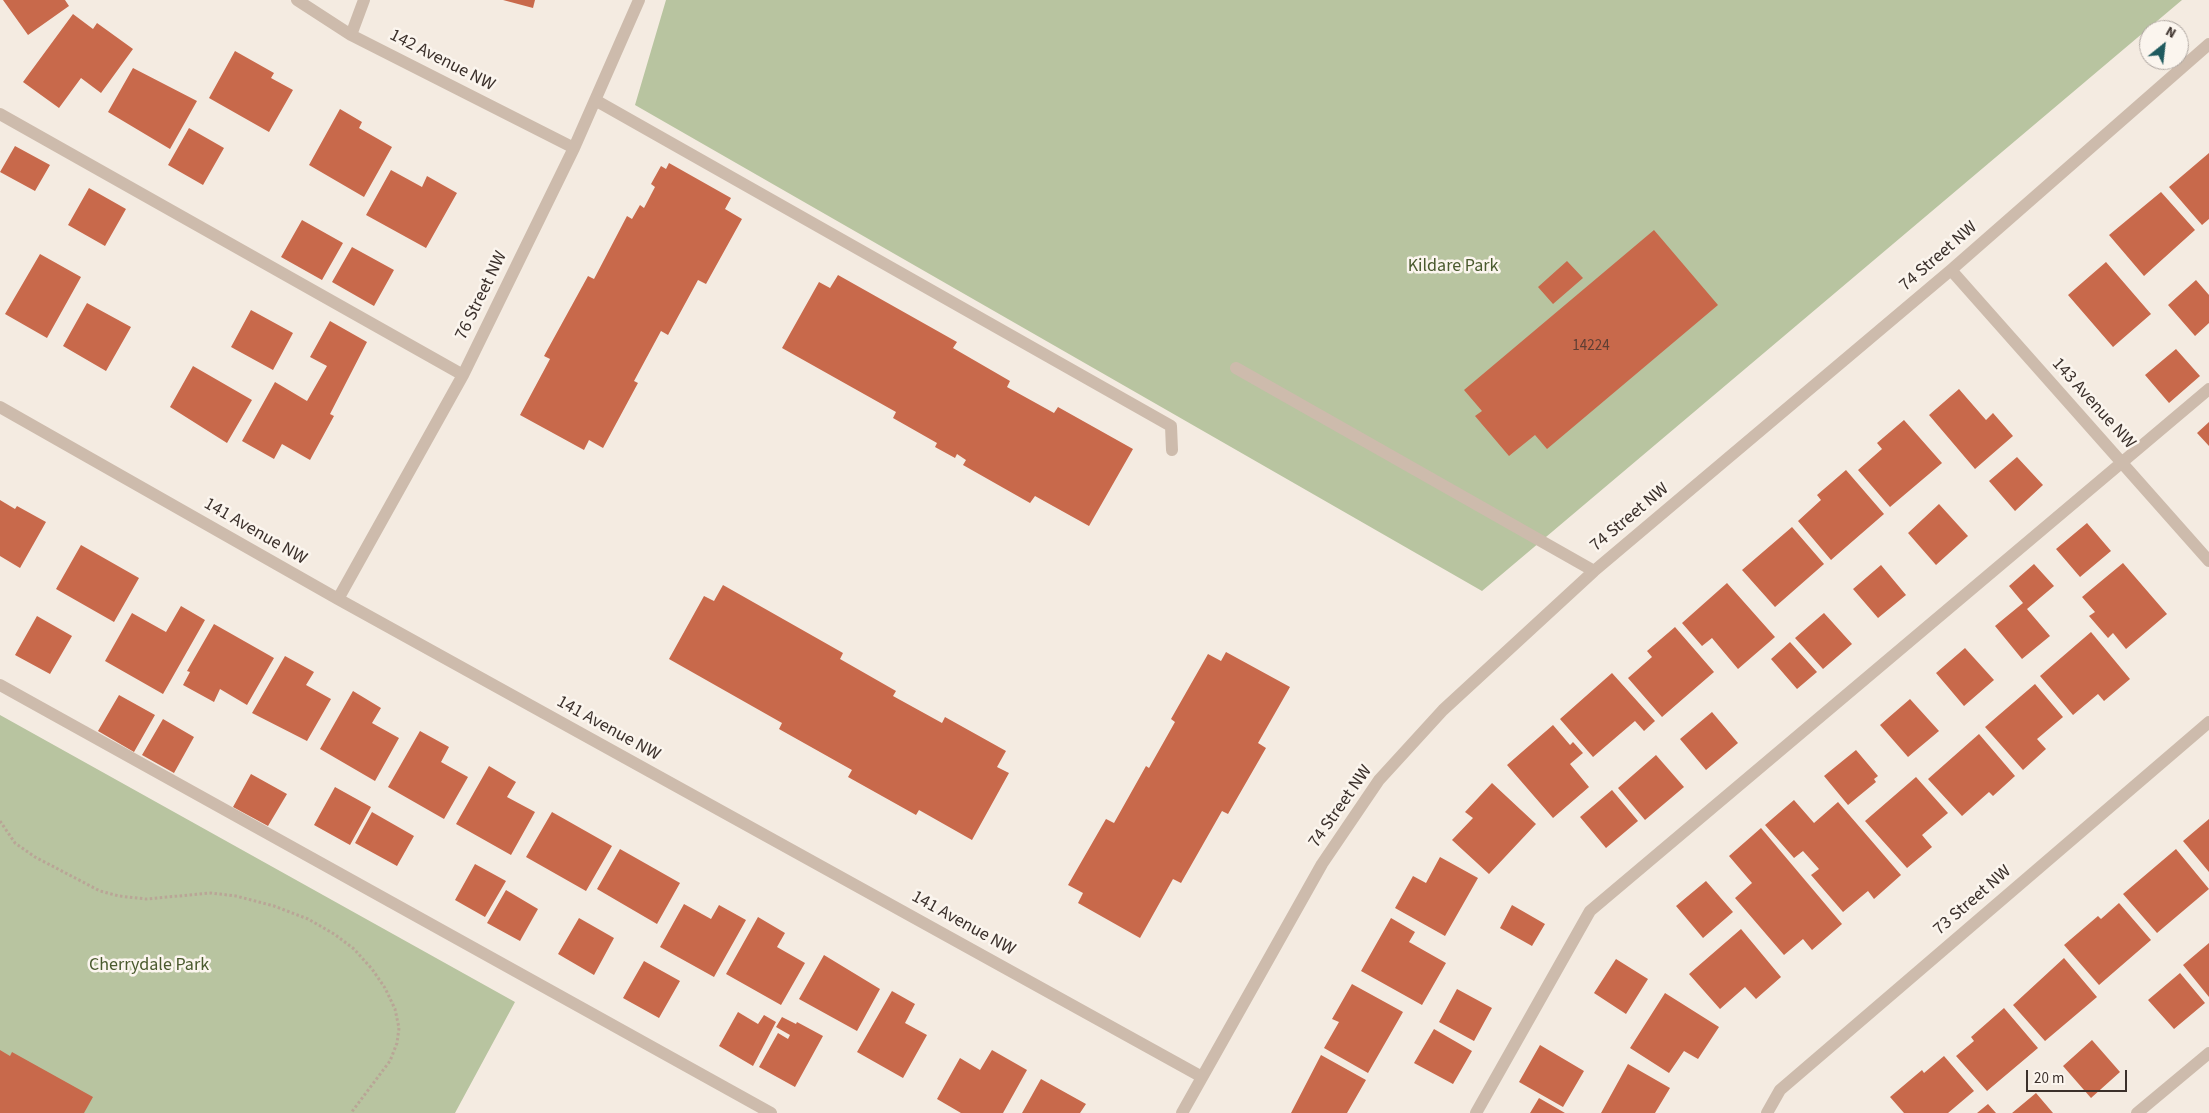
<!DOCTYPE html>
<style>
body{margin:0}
#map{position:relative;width:2209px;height:1113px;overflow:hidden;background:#f4ebe1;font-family:"Source Sans 3",sans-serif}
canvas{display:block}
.north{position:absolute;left:2139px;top:20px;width:50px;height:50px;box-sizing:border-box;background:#fbf5ee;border:1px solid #aea6a0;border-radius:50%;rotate:29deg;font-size:14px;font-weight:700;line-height:20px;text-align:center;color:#3b302b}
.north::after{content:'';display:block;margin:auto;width:18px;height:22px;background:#1f5a5e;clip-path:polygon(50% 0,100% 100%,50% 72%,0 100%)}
.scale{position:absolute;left:2026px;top:1070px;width:101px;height:22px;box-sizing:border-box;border:2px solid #3b302b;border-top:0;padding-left:6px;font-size:15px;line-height:18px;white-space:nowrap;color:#3b302b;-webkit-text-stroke:4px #fbf5ee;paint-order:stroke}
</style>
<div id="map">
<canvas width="2209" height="1113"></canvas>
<div class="north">N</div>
<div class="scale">20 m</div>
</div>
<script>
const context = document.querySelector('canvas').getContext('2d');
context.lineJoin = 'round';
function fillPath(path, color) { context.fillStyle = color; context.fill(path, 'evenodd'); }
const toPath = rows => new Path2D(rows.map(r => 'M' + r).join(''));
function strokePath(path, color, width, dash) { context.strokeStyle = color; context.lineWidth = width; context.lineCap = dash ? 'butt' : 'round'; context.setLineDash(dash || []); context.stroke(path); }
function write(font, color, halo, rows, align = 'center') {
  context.font = font + ' "Source Sans 3",sans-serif'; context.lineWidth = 5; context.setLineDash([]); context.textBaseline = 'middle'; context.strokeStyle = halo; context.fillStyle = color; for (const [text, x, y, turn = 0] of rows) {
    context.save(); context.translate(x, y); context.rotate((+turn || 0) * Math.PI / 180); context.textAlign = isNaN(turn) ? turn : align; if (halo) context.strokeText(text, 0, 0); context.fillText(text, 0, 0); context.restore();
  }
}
fillPath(toPath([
 [666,0,2182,0,1482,591,635,105],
 [0,715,515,1002,455,1113,0,1113]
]), '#b8c4a0');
fillPath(toPath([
 [3,0,65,0,69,6,28,35],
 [503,0,535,0,533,8],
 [73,14,93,29,97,23,133,49,101,93,81,78,59,108,23,82],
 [235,51,274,73,271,78,293,90,269,132,209,98],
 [133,68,197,101,170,149,108,112],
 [340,109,362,122,359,128,392,147,364,197,309,165],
 [189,128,224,148,203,185,168,165],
 [15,146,50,165,35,191,0,172],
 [2209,153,2209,219,2202,225,2169,187],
 [669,163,731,198,725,209,742,219,706,284,698,280,668,335,661,331,634,381,638,383,603,448,589,440,584,450,520,415,550,359,544,356,588,276,594,279,627,216,632,219,640,205,644,208,655,187,651,184,661,166,666,169],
 [391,170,422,187,427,176,457,193,426,248,366,215],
 [89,188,126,209,105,246,68,225],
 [2161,192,2195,230,2144,276,2109,235],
 [302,220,343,243,322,280,281,257],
 [1654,230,1718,305,1547,449,1535,435,1509,456,1475,416,1482,411,1464,390],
 [352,247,394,270,374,306,332,282],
 [40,254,81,277,47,338,5,314],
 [1567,261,1583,278,1553,304,1538,287],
 [2106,262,2151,314,2113,347,2068,295],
 [838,275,957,342,953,348,1010,381,1007,387,1054,413,1058,407,1133,449,1089,526,1035,496,1030,503,963,465,966,460,957,454,955,458,935,447,937,443,893,418,896,412,782,348,819,282,830,288],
 [2196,280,2209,295,2209,323,2195,336,2168,305],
 [87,303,131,327,106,371,63,346],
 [251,310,293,333,273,370,231,347],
 [330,321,367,342,330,414,334,416,310,460,282,444,274,459,242,441,275,382,307,401,327,366,310,357],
 [2176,349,2200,376,2169,403,2145,375],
 [193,366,252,400,227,443,170,407],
 [1959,389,1986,420,1993,413,2013,436,1975,469,1929,415],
 [1904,420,1942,463,1890,507,1858,470,1882,449,1877,443],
 [2209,422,2209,446,2197,433],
 [2017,457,2043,485,2015,511,1989,481],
 [1846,470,1884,514,1831,560,1798,521,1821,500,1817,495],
 [0,500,15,509,17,506,46,522,20,568,0,556],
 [1939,504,1968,536,1936,565,1908,533],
 [2087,523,2111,551,2080,577,2056,549],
 [1792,527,1824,564,1775,607,1742,570],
 [81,545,139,578,114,622,56,589],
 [2123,563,2167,614,2126,649,2113,633,2108,638,2089,616,2095,612,2082,597],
 [2034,564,2054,586,2027,609,2050,636,2022,659,1995,626,2023,603,2009,586],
 [1881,565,1906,595,1878,618,1853,589],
 [1727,583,1775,637,1738,669,1712,638,1702,646,1682,623],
 [723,585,843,653,840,659,896,691,893,696,942,723,945,717,1006,751,997,767,1009,773,972,840,919,810,916,815,848,777,852,770,779,729,782,723,669,659,704,596,714,601],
 [181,606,205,620,163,694,105,661,132,613,166,632],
 [1824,613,1852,644,1823,669,1795,638],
 [37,616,72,636,50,674,15,655],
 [214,624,274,658,247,705,220,689,214,702,183,685,190,672,187,671],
 [1675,627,1714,672,1662,717,1628,678,1652,657,1647,651],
 [2091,632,2130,679,2104,701,2098,694,2073,715,2040,676],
 [1790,642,1817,672,1797,689,1771,659],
 [1965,648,1994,680,1964,706,1936,673],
 [1226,652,1290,687,1258,743,1266,748,1228,814,1222,811,1181,883,1173,879,1140,938,1078,903,1083,893,1068,885,1106,819,1114,823,1146,766,1149,768,1175,722,1171,719,1208,654,1221,661],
 [285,656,314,672,306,685,331,699,307,741,252,713],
 [1612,673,1655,721,1644,731,1635,721,1593,757,1560,719],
 [2035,684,2063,717,2037,739,2046,749,2023,770,1985,727],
 [353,691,381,708,372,723,399,738,375,781,320,749],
 [119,695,155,715,134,752,98,731],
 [1910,699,1939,731,1908,757,1880,725],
 [1712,712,1738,743,1706,770,1680,739],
 [163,719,194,737,174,773,142,755],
 [1553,725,1570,745,1573,742,1583,753,1570,764,1589,787,1553,818,1507,765],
 [420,731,449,747,441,762,468,777,444,819,388,787],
 [1979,734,2015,776,1993,796,1989,792,1962,816,1928,779],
 [1856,750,1878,776,1874,779,1876,782,1848,805,1824,776],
 [1656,755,1684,787,1645,820,1618,788],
 [489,766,516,782,507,797,535,812,511,855,456,824],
 [251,774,287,794,268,826,233,807],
 [1916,777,1948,813,1922,835,1932,847,1907,868,1865,821],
 [1492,783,1536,824,1489,874,1452,840,1473,818,1465,812],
 [335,787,371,807,350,845,314,825],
 [1612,790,1638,821,1606,848,1580,817],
 [1794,800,1814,823,1838,802,1901,875,1874,899,1868,891,1843,912,1811,875,1819,869,1803,851,1794,858,1765,825],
 [372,812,414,836,397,866,355,843],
 [552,812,612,846,586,891,526,857],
 [2209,819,2209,872,2183,841],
 [1761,828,1842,924,1812,950,1803,939,1784,955,1735,898,1752,883,1729,856],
 [620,849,680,883,657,924,597,889],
 [2176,849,2209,889,2157,933,2123,894],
 [1440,857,1478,878,1445,936,1395,908,1413,876,1426,883],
 [475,864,506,881,485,917,455,900],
 [1706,881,1733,912,1703,938,1676,906],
 [506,890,538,909,520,941,487,923],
 [2119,903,2151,940,2099,985,2064,945,2098,916,2101,919],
 [684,904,711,919,719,905,746,920,714,977,660,947],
 [1512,905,1545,924,1532,946,1500,928],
 [758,917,785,933,777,947,805,963,781,1005,726,974],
 [579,918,614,938,594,975,558,954],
 [1391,918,1415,932,1409,942,1446,963,1422,1005,1361,971],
 [1741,929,1781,977,1756,999,1745,987,1720,1009,1689,974],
 [2209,943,2209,997,2183,965],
 [824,955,880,989,857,1031,799,999],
 [2064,958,2097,997,2045,1041,2013,1005],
 [1616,959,1648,979,1626,1014,1594,993],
 [644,961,680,981,659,1018,623,998],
 [2180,973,2205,1003,2174,1029,2148,1000],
 [1352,984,1403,1012,1368,1073,1324,1048,1339,1022,1332,1019],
 [1457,989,1492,1008,1474,1041,1439,1022],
 [892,991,915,1004,905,1023,927,1035,903,1078,857,1052],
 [1665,993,1719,1027,1698,1059,1684,1051,1669,1073,1630,1048],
 [2004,1008,2038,1048,1987,1091,1956,1056,1974,1041,1971,1037],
 [738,1012,758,1024,764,1015,776,1022,753,1066,719,1046],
 [782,1017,796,1024,797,1022,823,1036,795,1087,759,1067,778,1033,788,1039,790,1035,776,1027],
 [1434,1029,1472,1051,1453,1084,1414,1063],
 [2092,1040,2120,1072,2091,1098,2063,1066],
 [1540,1045,1584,1071,1563,1107,1519,1082],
 [0,1050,10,1056,12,1052,93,1097,84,1113,0,1113],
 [992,1050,1027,1070,1003,1113,961,1113,937,1099,960,1058,980,1070],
 [1321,1055,1366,1080,1347,1113,1291,1113],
 [1944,1056,1974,1091,1948,1113,1904,1113,1890,1097,1922,1070,1924,1073],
 [1628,1064,1670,1088,1655,1113,1601,1113],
 [1041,1079,1086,1104,1080,1113,1022,1113],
 [2036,1093,2053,1113,2012,1113],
 [1539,1098,1565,1113,1530,1113],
 [1988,1104,1996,1113,1977,1113]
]), '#c8694b');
strokePath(toPath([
 [0,821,15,843,35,857,100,891,119,896,146,899,211,893,236,896,274,906,308,919,334,934,354,949,372,969,385,988,395,1009,399,1028,397,1043,390,1061,351,1113]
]), '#b9a596', 3, [2.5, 2.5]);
strokePath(toPath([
 [297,0,351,35,574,148],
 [351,35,364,0],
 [595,100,1171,426,1172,450],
 [0,114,463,375],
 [1951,270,2209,561],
 [1236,368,1594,571],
 [0,407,338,599,1202,1077],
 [338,599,463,375,574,148,639,0],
 [0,685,771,1113],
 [1182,1113,1322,864,1379,780,1443,710,1594,571,1951,270,2209,44],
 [1476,1113,1590,911,2209,389],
 [1767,1113,1780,1090,2209,722],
 [2137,1113,2209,1053]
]), '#cdbbac', 12);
write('15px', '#5e3e33', null, [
 ["14224",1591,347]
]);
write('18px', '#3b302b', '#fbf5ee', [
 ["142 Avenue NW",442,61,27],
 ["74 Street NW",1939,257,-41],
 ["76 Street NW",482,296,-64],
 ["143 Avenue NW",2093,404,48],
 ["74 Street NW",1630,518,-40],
 ["141 Avenue NW",255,532,30],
 ["141 Avenue NW",608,729,29],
 ["74 Street NW",1341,807,-55],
 ["73 Street NW",1973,901,-41],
 ["141 Avenue NW",963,924,29]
]);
write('18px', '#4a5a2e', '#fbf5ee', [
 ["Kildare Park",1453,267],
 ["Cherrydale Park",149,966]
]);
</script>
